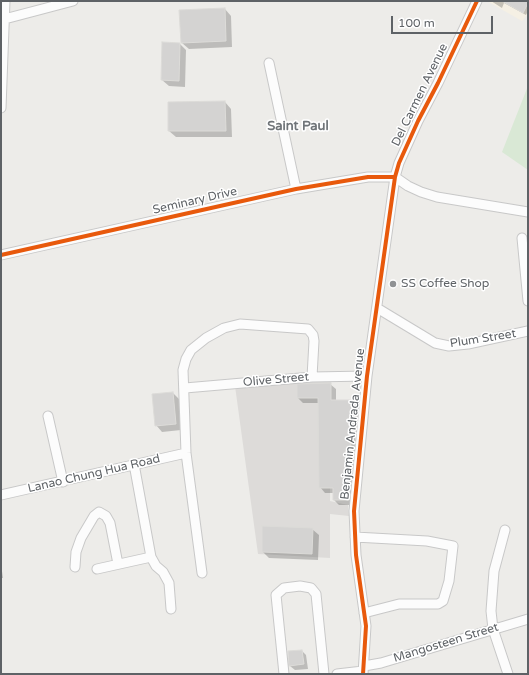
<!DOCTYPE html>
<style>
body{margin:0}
#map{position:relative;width:529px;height:675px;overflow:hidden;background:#edece9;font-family:"Varela Round",sans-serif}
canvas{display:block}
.frame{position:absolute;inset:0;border:2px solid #5e6266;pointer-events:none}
.scale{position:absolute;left:391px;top:16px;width:102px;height:18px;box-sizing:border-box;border:2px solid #5e6266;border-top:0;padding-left:5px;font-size:12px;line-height:14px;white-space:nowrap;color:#5e6266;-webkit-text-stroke:3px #fff;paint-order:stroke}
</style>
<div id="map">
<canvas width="529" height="675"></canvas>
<div class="frame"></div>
<div class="scale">100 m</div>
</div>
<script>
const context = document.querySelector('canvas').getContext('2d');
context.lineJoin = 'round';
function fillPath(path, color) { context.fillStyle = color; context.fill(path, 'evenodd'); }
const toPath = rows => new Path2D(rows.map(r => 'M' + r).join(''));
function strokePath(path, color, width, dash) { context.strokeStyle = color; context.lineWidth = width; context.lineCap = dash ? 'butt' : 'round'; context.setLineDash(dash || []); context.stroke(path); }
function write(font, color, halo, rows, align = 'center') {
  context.font = font + ' "Varela Round",sans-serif'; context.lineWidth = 3; context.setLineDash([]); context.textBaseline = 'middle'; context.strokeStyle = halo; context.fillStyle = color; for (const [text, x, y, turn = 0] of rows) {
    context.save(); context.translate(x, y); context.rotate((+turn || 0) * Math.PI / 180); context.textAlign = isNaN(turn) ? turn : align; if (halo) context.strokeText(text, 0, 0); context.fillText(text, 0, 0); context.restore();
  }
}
fillPath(toPath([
 [487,1,528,1,528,14,522,21]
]), '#f5f0e4');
fillPath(toPath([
 [331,381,330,501,348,505,349,516,330,514,330,558,258,554,235,386]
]), '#dddbd9');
fillPath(toPath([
 [528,86,528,170,502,152]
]), '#d9e8d5');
fillPath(toPath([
 [491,1,528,1,528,11,526,15,504,3,502,8],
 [225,9,231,16,232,47,189,49,182,43],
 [180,44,186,50,185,87,169,86,162,80],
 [225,102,231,109,232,137,176,137,169,131],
 [330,384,336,389,336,401,354,401,360,406,360,438,355,438,357,465,354,505,339,505,334,500,334,493,325,493,320,487,319,403,303,403,298,398,298,385],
 [173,393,179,399,181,430,162,432,156,425],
 [312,529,319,535,318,560,269,558,263,552],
 [1,564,3,578,1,578],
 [302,651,306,655,308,669,295,670,290,666]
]), '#0003');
const building = toPath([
 [502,1,528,1,528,3,523,13,502,1],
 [225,8,226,41,181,43,179,10,225,8],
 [162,42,180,43,179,81,161,80,162,42],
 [225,101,226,131,168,131,168,102,225,101],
 [331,383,331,400,354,400,355,433,350,433,352,460,349,460,349,500,333,500,333,488,319,488,318,398,297,398,297,384,331,383],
 [173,392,176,424,155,426,152,394,173,392],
 [262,526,313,528,312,554,262,552,262,526],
 [302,650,304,664,289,666,288,651,302,650]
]);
fillPath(building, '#d4d3d2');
strokePath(building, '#dcdbd8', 1);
const minor = toPath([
 [1,20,73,1],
 [269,63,296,189],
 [1,108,5,1],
 [395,177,408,186,421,192,437,197,528,212],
 [522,238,528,301],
 [1,255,296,189,368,177,395,177],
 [377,308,435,343,449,346,468,344,528,331],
 [185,388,312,377,367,376],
 [48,416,63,482],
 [134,464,151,557,156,566,163,572,169,583,171,609],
 [1,495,186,453],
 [505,530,494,571,491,611,493,629,508,674],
 [355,537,427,541,453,546,449,581,443,601,438,604,399,604,364,613],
 [75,567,76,552,81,538,94,516,99,512,106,516,110,523,118,564],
 [97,569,151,557],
 [202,573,186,453,183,370,186,359,191,350,206,338,224,328,240,324,308,329,313,335,314,341,312,377],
 [364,666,381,663,528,619],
 [284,674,276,595,284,588,300,586,311,588,316,594,324,674],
 [337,674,363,671],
 [363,674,366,626,356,555,354,511,367,376,395,177,399,163,418,121,438,83,477,1]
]);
strokePath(minor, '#c8c8c8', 11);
strokePath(minor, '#fcfcfc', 9);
strokePath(toPath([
 [1,255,296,189,368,177,395,177],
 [363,674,366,626,356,555,354,511,367,376,395,177,399,163,418,121,438,83,477,1]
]), '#e8590c', 4);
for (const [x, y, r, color] of [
 [393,284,4,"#909294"]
]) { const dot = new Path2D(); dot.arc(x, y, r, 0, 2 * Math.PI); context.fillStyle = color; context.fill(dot); strokePath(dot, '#fff', 1.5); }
write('12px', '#5e6266', '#fff', [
 ["Del Carmen Avenue",420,95,-64],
 ["Seminary Drive",195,201,-13],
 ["Plum Street",483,339,-9],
 ["Olive Street",276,380,-5],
 ["Benjamin Andrada Avenue",353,424,-84],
 ["Lanao Chung Hua Road",94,474,-13],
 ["Mangosteen Street",446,643,-17]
]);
write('12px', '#5e6266', '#fff', [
 ["SS Coffee Shop",401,284]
], 'left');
write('bold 13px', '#6f7478', '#fff', [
 ["Saint Paul",298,127]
]);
</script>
